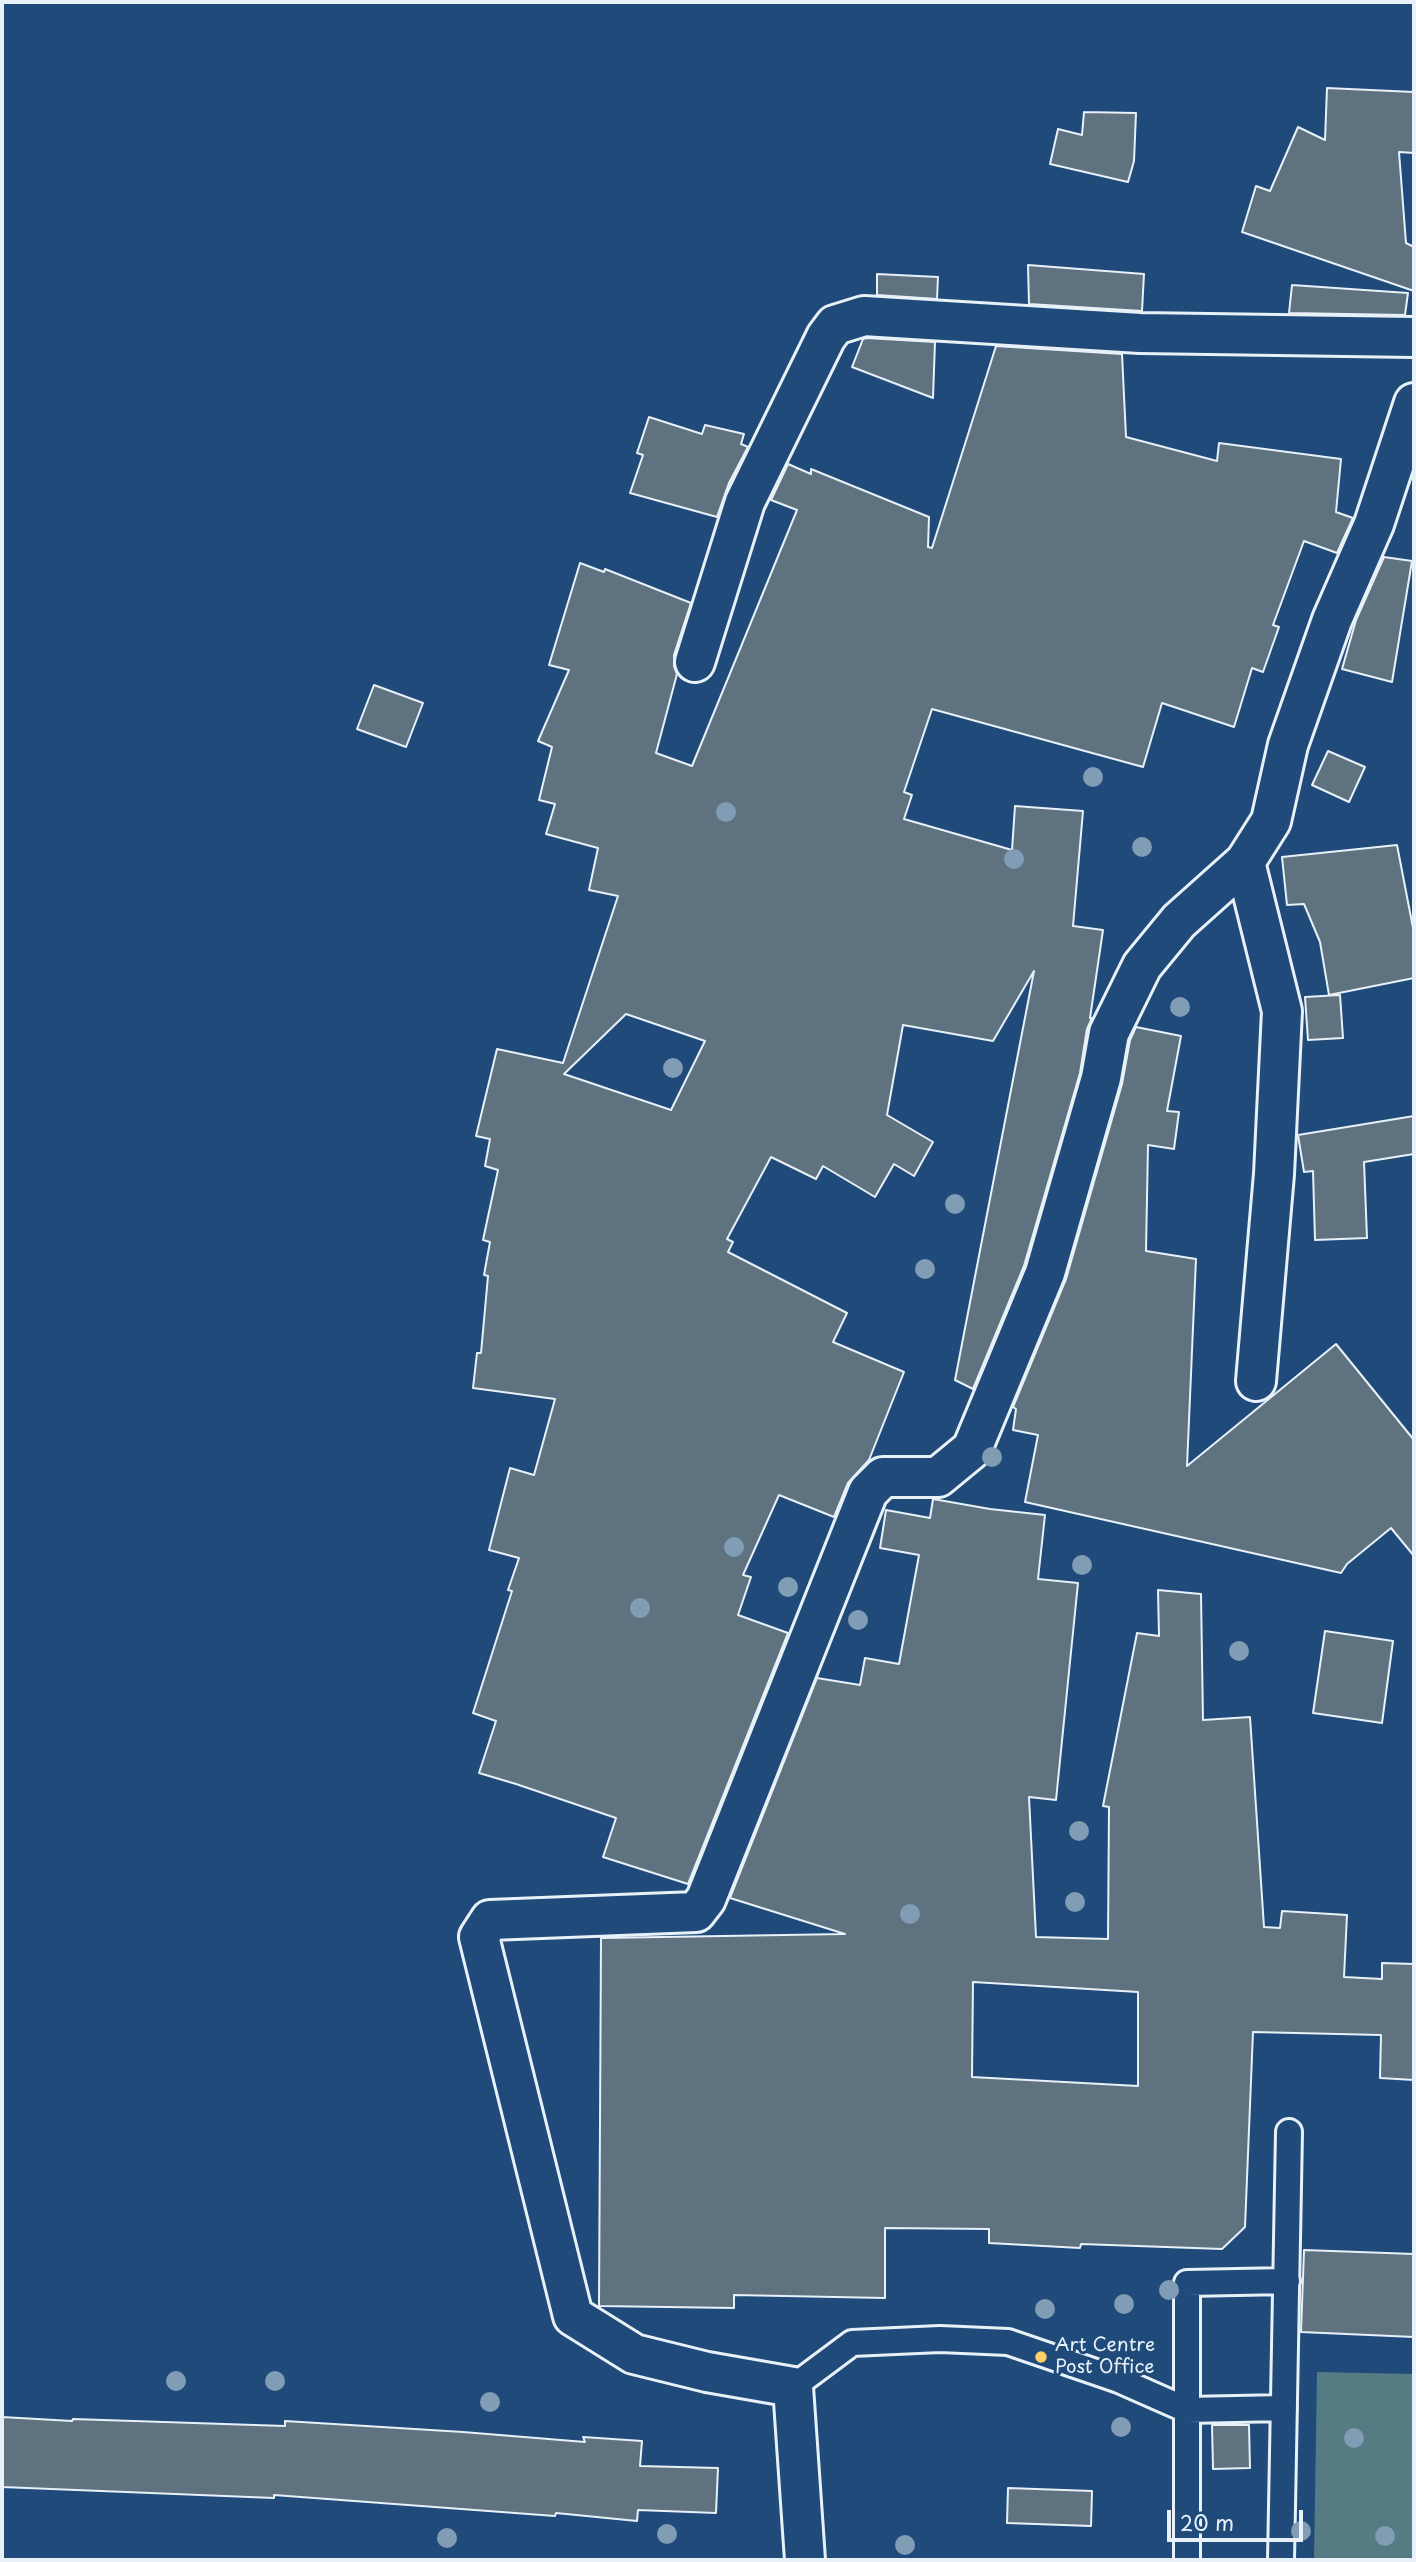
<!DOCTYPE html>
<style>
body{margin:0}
#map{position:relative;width:1416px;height:2562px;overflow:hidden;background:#1f4a7a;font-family:"Playpen Sans",sans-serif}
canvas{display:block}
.frame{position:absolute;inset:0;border:4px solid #e8f1f8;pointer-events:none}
.scale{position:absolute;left:1167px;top:2510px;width:136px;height:32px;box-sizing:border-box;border:4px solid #e8f1f8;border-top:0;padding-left:9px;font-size:21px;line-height:24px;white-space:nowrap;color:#e8f1f8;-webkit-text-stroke:5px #1f4a7a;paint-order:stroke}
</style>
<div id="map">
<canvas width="1416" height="2562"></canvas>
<div class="frame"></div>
<div class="scale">20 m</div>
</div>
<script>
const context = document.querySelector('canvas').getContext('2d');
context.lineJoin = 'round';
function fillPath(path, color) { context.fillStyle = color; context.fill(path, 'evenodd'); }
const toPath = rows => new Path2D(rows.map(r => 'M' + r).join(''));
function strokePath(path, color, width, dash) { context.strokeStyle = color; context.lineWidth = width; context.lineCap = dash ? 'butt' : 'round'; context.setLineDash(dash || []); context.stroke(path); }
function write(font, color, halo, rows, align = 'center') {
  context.font = font + ' "Playpen Sans",sans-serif'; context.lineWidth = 6; context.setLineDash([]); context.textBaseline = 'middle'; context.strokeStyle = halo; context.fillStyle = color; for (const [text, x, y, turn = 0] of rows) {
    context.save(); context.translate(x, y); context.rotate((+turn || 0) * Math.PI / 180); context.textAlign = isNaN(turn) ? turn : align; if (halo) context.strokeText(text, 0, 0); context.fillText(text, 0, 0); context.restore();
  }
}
fillPath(toPath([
 [1317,2372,1414,2374,1414,2560,1314,2560]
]), '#557c83');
const building = toPath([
 [1327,88,1414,92,1414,153,1399,152,1406,243,1414,247,1414,291,1242,232,1256,186,1270,191,1298,127,1325,140,1327,88],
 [1084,112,1136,113,1134,161,1128,182,1050,164,1058,129,1082,135,1084,112],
 [1028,265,1144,274,1142,311,1029,304,1028,265],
 [877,274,938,277,937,299,877,295,877,274],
 [1292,285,1408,293,1405,315,1289,313,1292,285],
 [867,338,935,342,933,398,852,367,863,339,867,338],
 [996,346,1122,354,1126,437,1217,461,1219,443,1341,459,1336,512,1353,518,1337,553,1304,541,1273,625,1279,627,1263,672,1252,668,1234,727,1162,703,1143,767,932,709,904,792,912,795,904,819,1012,850,1015,806,1083,811,1073,926,1103,930,1090,1018,1092,1018,1087,1029,1080,1073,1024,1266,973,1389,955,1380,1034,971,993,1041,903,1025,887,1115,933,1142,914,1176,894,1164,875,1197,823,1166,816,1179,771,1157,727,1239,733,1242,728,1252,847,1313,833,1342,904,1372,869,1460,848,1483,834,1517,779,1495,743,1575,751,1577,738,1615,788,1633,688,1884,603,1857,616,1818,516,1784,479,1773,496,1721,473,1713,512,1591,508,1590,519,1558,489,1550,510,1468,534,1475,555,1399,473,1388,477,1353,481,1353,488,1276,484,1275,490,1242,483,1240,498,1170,485,1166,490,1139,476,1136,497,1049,563,1063,618,896,589,890,598,848,546,834,555,804,539,800,552,747,538,741,569,670,549,665,580,563,604,572,605,569,691,603,674,655,674,666,677,674,656,753,692,766,797,510,771,500,788,464,811,474,811,469,929,517,928,547,932,548,996,346],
 [626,1014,705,1041,671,1110,564,1074,626,1014],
 [649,417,702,434,705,425,744,434,741,444,748,447,729,483,717,517,630,493,643,455,637,453,649,417],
 [1384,557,1412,561,1392,682,1342,669,1356,620,1384,557],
 [374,685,423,703,406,747,357,729,374,685],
 [1328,751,1365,767,1349,802,1312,785,1328,751],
 [1397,845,1414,933,1414,978,1329,995,1320,942,1304,904,1287,905,1282,857,1397,845],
 [1340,995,1343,1038,1308,1040,1305,997,1340,995],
 [1136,1027,1181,1036,1167,1111,1179,1112,1174,1149,1148,1145,1146,1251,1196,1259,1187,1466,1336,1344,1414,1440,1414,1556,1391,1528,1347,1564,1341,1573,1025,1502,1038,1435,1013,1430,1016,1409,1013,1407,1066,1279,1122,1084,1130,1040,1136,1027],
 [1414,1116,1414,1154,1364,1162,1367,1238,1315,1240,1313,1171,1304,1172,1298,1135,1414,1116],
 [933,1499,990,1509,1045,1515,1038,1579,1078,1583,1056,1800,1029,1797,1036,1937,1108,1939,1109,1807,1103,1806,1137,1633,1159,1636,1158,1590,1201,1594,1203,1720,1250,1717,1264,1927,1280,1928,1282,1911,1347,1915,1344,1977,1382,1979,1382,1963,1414,1964,1414,2080,1380,2078,1381,2035,1253,2032,1245,2227,1222,2249,1081,2244,1080,2248,989,2243,989,2229,885,2228,885,2298,734,2295,734,2308,599,2306,601,1938,845,1934,730,1898,817,1678,860,1685,865,1658,899,1664,919,1555,880,1548,886,1510,930,1518,933,1499],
 [973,1982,1138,1992,1138,2086,972,2077,973,1982],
 [1325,1631,1393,1641,1382,1723,1313,1713,1325,1631],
 [1304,2250,1414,2254,1414,2337,1301,2332,1304,2250],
 [2,2417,72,2421,73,2419,285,2426,285,2421,463,2432,585,2442,583,2437,642,2441,640,2466,718,2468,716,2513,638,2510,637,2521,556,2513,555,2516,274,2495,274,2498,2,2487,2,2417],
 [1212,2425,1249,2425,1250,2468,1213,2469,1212,2425],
 [1008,2488,1092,2491,1091,2526,1007,2523,1008,2488]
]);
fillPath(building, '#5f7280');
strokePath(building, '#e8f1f8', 2);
const service = toPath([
 [793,2387,852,2343,940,2339,1008,2342,1119,2380,1187,2410,1284,2408],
 [1187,2560,1187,2283,1287,2281],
 [1281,2560,1289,2132]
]);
const minor = toPath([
 [695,662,745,502,826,337,835,325,864,316,1140,333,1414,337],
 [1245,862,1282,1011,1274,1174,1256,1381],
 [805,2560,793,2387,707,2372,634,2354,573,2316,479,1937,490,1920,696,1912,706,1899,868,1492,883,1477,938,1477,972,1449,1045,1273,1101,1078,1109,1033,1142,966,1179,921,1245,862,1271,821,1288,745,1332,620,1374,524,1414,403]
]);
strokePath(service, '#e8f1f8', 30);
strokePath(minor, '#e8f1f8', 44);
strokePath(service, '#1f4a7a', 24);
strokePath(minor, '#1f4a7a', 38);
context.fillStyle = '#819cb5';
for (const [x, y] of [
 [1093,777],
 [726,812],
 [1142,847],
 [1014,859],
 [1180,1007],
 [673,1068],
 [955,1204],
 [925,1269],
 [992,1457],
 [734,1547],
 [1082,1565],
 [788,1587],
 [640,1608],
 [858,1620],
 [1239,1651],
 [1079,1831],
 [1075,1902],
 [910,1914],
 [1169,2290],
 [1124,2304],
 [1045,2309],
 [176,2381],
 [275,2381],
 [490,2402],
 [1121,2427],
 [1354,2438],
 [1301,2531],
 [667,2534],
 [1385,2536],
 [447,2538],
 [905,2545]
]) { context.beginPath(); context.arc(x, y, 10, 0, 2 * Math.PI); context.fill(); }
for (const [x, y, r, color] of [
 [1041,2357,7,"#ffd166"]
]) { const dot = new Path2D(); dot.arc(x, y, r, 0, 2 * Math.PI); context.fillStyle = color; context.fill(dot); strokePath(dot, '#1f4a7a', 2.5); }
write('19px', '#e8f1f8', '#1f4a7a', [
 ["Art Centre",1055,2346],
 ["Post Office",1055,2368]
], 'left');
</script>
